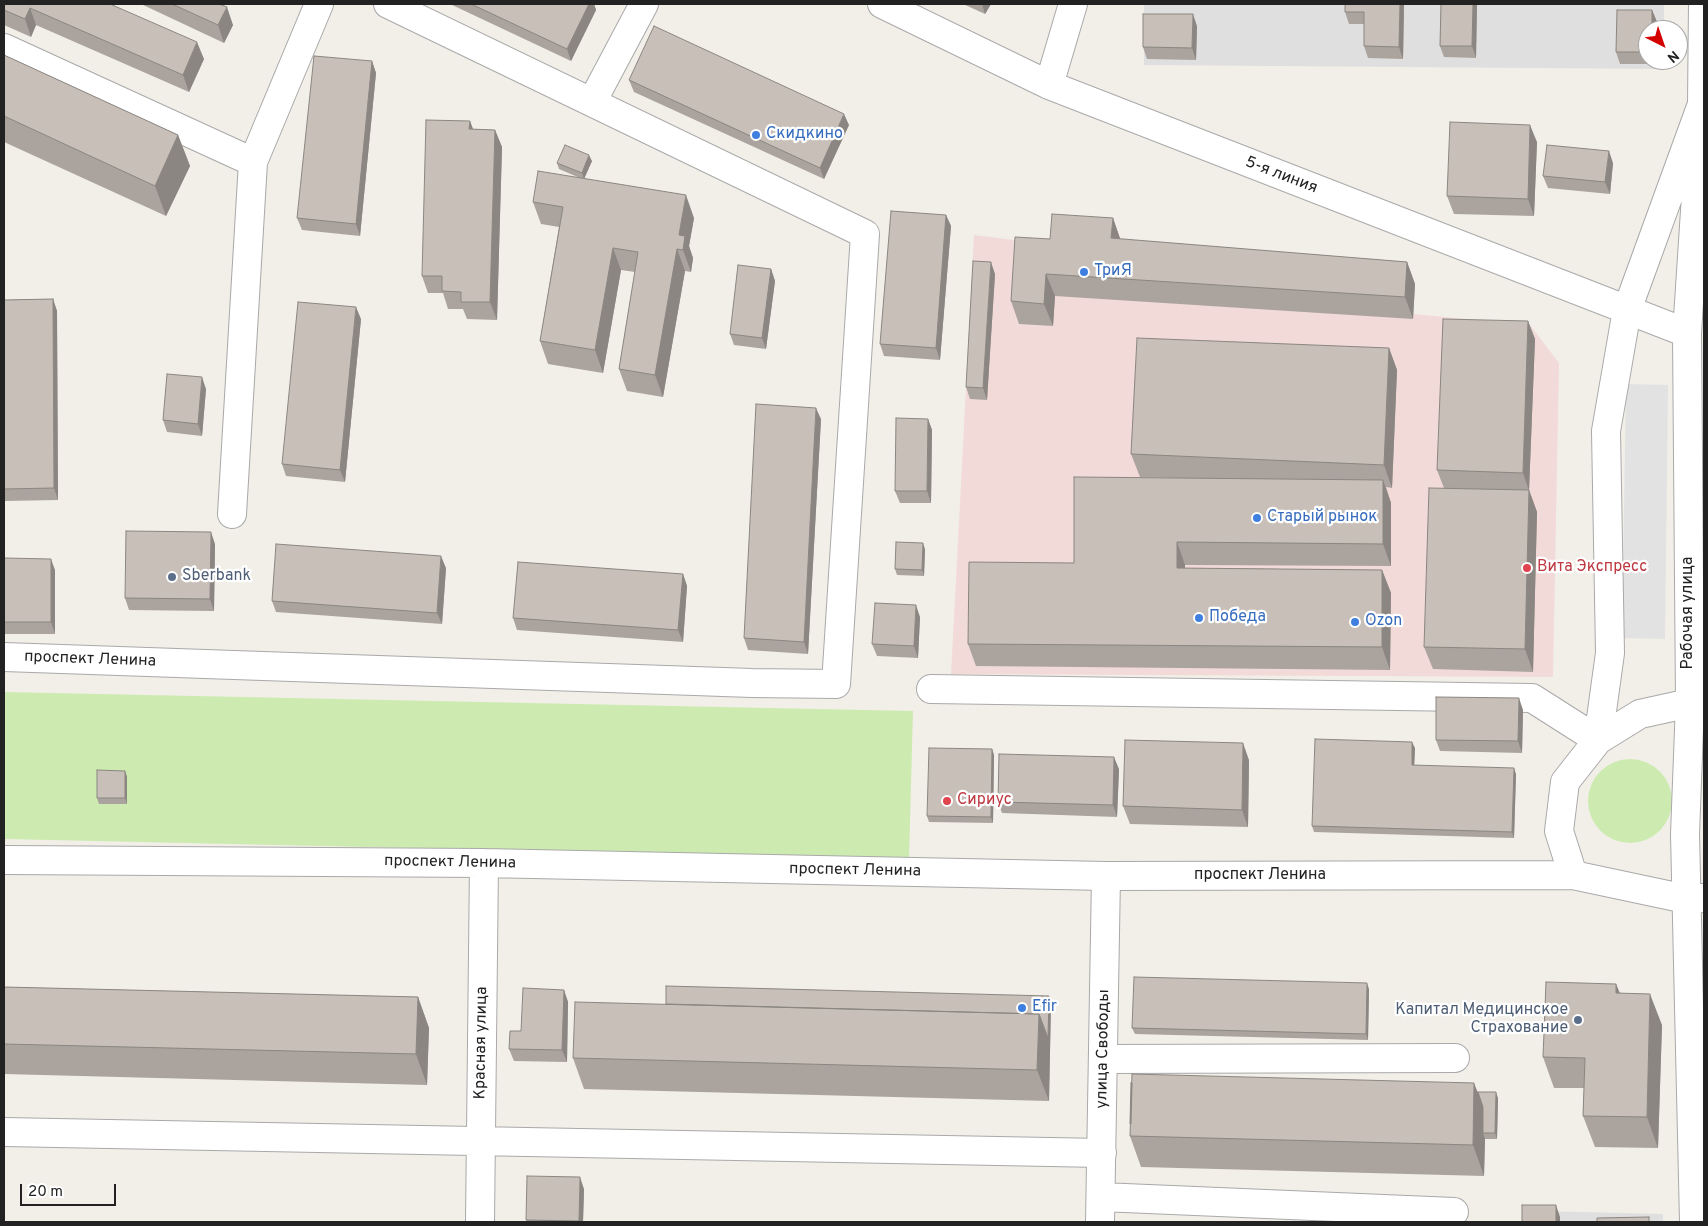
<!DOCTYPE html>
<meta charset="utf-8">
<style>
body{margin:0}
#map{position:relative;width:1708px;height:1226px;overflow:hidden;background:#f2efe9;font-family:Overpass,sans-serif}
canvas{display:block}
.frame{position:absolute;inset:0;border:5px solid #222;pointer-events:none}
.north{position:absolute;left:1638px;top:20px;width:50px;height:50px;box-sizing:border-box;background:#fff;border:1px solid #a7a7a7;border-radius:50%;rotate:139deg;font-size:14px;font-weight:700;line-height:20px;text-align:center;color:#222}
.north::after{content:'';display:block;margin:auto;width:18px;height:22px;background:#d40000;clip-path:polygon(50% 0,100% 100%,50% 72%,0 100%)}
.scale{position:absolute;left:20px;top:1184px;width:96px;height:22px;box-sizing:border-box;border:2px solid #222;border-top:0;padding-left:6px;font-size:15px;line-height:18px;white-space:nowrap;color:#222;-webkit-text-stroke:4px #fff;paint-order:stroke}
</style>
<div id="map">
<canvas width="1708" height="1226"></canvas>
<div class="frame"></div>
<div class="north">N</div>
<div class="scale">20 m</div>
</div>
<script>
const context = document.querySelector('canvas').getContext('2d');
context.lineJoin = 'round';
function fillPath(path, color) { context.fillStyle = color; context.fill(path, 'evenodd'); }
const toPath = rows => new Path2D(rows.map(r => 'M' + r).join(''));
function strokePath(path, color, width, dash) { context.strokeStyle = color; context.lineWidth = width; context.lineCap = dash ? 'butt' : 'round'; context.setLineDash(dash || []); context.stroke(path); }
function write(font, color, halo, rows, align = 'center') {
  context.font = font + ' Overpass,sans-serif'; context.lineWidth = 4.5; context.setLineDash([]); context.textBaseline = 'middle'; context.strokeStyle = halo; context.fillStyle = color; for (const [text, x, y, turn = 0] of rows) {
    context.save(); context.translate(x, y); context.rotate((+turn || 0) * Math.PI / 180); context.textAlign = isNaN(turn) ? turn : align; if (halo) context.strokeText(text, 0, 0); context.fillText(text, 0, 0); context.restore();
  }
}
fillPath(toPath([
 [1144,4,1664,4,1664,30,1648,30,1648,60,1664,60,1664,69,1144,65],
 [1536,1211,1663,1214,1663,1222,1536,1222]
]), '#e0dfdf');
fillPath(toPath([
 [974,235,1408,289,1413,314,1530,325,1559,363,1553,677,951,674]
]), '#f2dad9');
fillPath(toPath([
 [4,692,913,711,909,859,4,839],
 '1588 801a42 42 0 1 1 84 0a42 42 0 1 1-84 0Z'
]), '#cdebb0');
fillPath(toPath([
 [1626,384,1668,385,1665,639,1622,638]
]), '#e2e2e2');
const minor = toPath([
 [882,4,1049,85,1687,333],
 [4,48,253,162],
 [1049,85,1073,4],
 [592,102,644,4],
 [232,514,253,162,319,4],
 [4,657,752,683,836,684,865,234,388,4],
 [931,689,1532,698,1598,740,1610,653,1606,431,1627,310,1702,104],
 [4,860,484,863,1106,876,1573,875,1686,899,1704,898],
 [1573,875,1559,831,1565,782,1598,740,1640,714,1690,703,1704,704],
 [1104,1059,1455,1058],
 [4,1132,1102,1153],
 [1101,1197,1454,1212],
 [480,1222,484,863],
 [1100,1222,1106,876],
 [1694,1222,1685,834,1690,703,1687,333,1702,104,1703,4]
]);
strokePath(minor, '#a9a9a9', 30);
strokePath(minor, '#fff', 28);
fillPath(toPath([
 [4,4,110,4,204,59,189,92,36,25,31,37,4,25],
 [141,4,219,4,233,25,224,43],
 [450,4,594,4,596,10,571,61],
 [963,4,991,4,985,14],
 [1345,4,1404,4,1403,59,1368,58,1364,46,1364,24,1349,24,1345,12],
 [1441,4,1477,4,1476,58,1444,57,1440,46],
 [1652,10,1657,22,1648,30,1648,60,1656,60,1656,64,1620,64,1616,52],
 [1197,26,1196,60,1147,59,1143,47],
 [4,55,178,135,190,166,166,216,4,142],
 [372,61,376,73,360,236,302,230,297,218],
 [629,80,849,125,824,179,634,92],
 [470,121,473,129,495,130,502,147,497,320,467,319,463,309,448,309,443,293,428,293,422,276],
 [1537,142,1534,216,1454,214,1447,196],
 [592,161,584,179,694,218,689,246,693,258,691,272,685,271,663,397,627,391,619,369,635,272,621,270,603,373,548,364,540,341,559,227,541,224,533,202,580,178,559,169,557,163],
 [1613,163,1610,194,1548,188,1543,176],
 [946,215,951,226,940,360,884,356,880,344],
 [1113,218,1120,239,1407,262,1415,284,1413,319,1055,296,1053,326,1019,324,1011,301,1050,239],
 [771,269,775,281,766,349,734,345,730,334],
 [995,274,987,400,970,399,966,387],
 [53,299,57,311,58,500,4,501,4,300],
 [361,319,345,482,286,476,282,464],
 [1528,321,1535,339,1529,490,1537,512,1533,672,1433,669,1424,647,1444,488,1437,470],
 [1389,348,1397,370,1392,488,1386,487,1391,503,1391,566,1185,565,1185,568,1382,570,1391,593,1390,670,976,666,968,644,1074,563,1174,478,1140,477,1131,454],
 [206,389,202,436,167,432,163,420],
 [821,419,808,654,748,650,744,638],
 [928,419,932,430,931,503,900,503,895,491],
 [215,544,214,611,129,610,125,598],
 [925,549,924,576,897,575,895,569],
 [4,558,55,570,55,634,4,634],
 [446,568,442,624,276,612,272,601],
 [683,574,687,586,683,642,517,630,513,618],
 [920,617,918,658,877,656,872,644],
 [1523,710,1522,753,1440,751,1436,740],
 [1415,748,1414,765,1516,774,1514,838,1314,832,1312,826],
 [992,749,994,755,993,823,929,822,927,816],
 [1249,760,1248,827,1130,824,1123,806],
 [1119,769,1117,817,1002,813,998,802],
 [125,771,127,777,127,804,99,804,97,798],
 [1616,984,1620,993,1662,1025,1658,1148,1595,1147,1583,1116,1584,1088,1554,1088,1543,1057],
 [4,987,418,997,429,1028,427,1085,4,1074],
 [1369,989,1368,1040,1135,1034,1132,1028],
 [564,990,568,1002,567,1062,514,1061,509,1049,521,1031],
 [1051,1002,1049,1101,584,1089,573,1058,666,1004],
 [1478,1092,1498,1098,1497,1139,1485,1139,1484,1176,1141,1167,1130,1136,1131,1126,1130,1124],
 [584,1189,583,1222,527,1222,526,1220]
]), '#aba49e');
fillPath(toPath([
 [589,4,594,4,596,10,571,61,567,49],
 [982,4,991,4,985,14],
 [1400,4,1404,4,1403,59,1399,47],
 [1473,4,1477,4,1476,58,1472,46],
 [227,7,233,25,224,43,218,25],
 [30,8,36,25,31,37,25,19],
 [1652,10,1657,22,1656,30,1652,30],
 [1193,14,1197,26,1196,60,1192,48],
 [197,42,204,59,189,92,183,75],
 [372,61,376,73,360,236,356,224],
 [844,114,849,125,824,179,820,168],
 [470,121,476,138,469,129],
 [1530,125,1537,142,1534,216,1528,199],
 [495,130,502,147,497,320,490,302],
 [178,135,190,166,166,216,155,186],
 [1609,151,1613,163,1610,194,1605,182],
 [589,155,592,161,584,179,582,173],
 [686,195,694,218,689,246,693,258,691,272,683,250,679,235],
 [946,215,951,226,940,360,936,348],
 [1113,218,1121,241,1111,238],
 [613,248,621,270,603,373,595,350],
 [677,249,685,271,663,397,655,375],
 [991,262,995,274,987,400,983,388],
 [1407,262,1415,284,1413,319,1405,297],
 [771,269,775,281,766,349,762,338],
 [1046,274,1055,296,1053,326,1044,304],
 [53,299,57,311,58,500,54,488],
 [356,307,361,319,345,482,340,470],
 [1528,321,1535,339,1529,491,1523,473],
 [1389,348,1397,370,1392,488,1384,465],
 [202,377,206,389,202,436,198,424],
 [816,408,821,419,808,654,804,642],
 [928,419,932,430,931,503,927,491],
 [1383,480,1391,503,1391,566,1383,544],
 [1529,490,1537,512,1533,672,1525,649],
 [211,532,215,544,214,611,210,599],
 [1177,542,1185,565,1185,590,1177,568],
 [923,543,925,549,924,576,922,570],
 [441,556,446,568,442,624,437,613],
 [51,559,55,570,55,634,51,622],
 [1382,570,1391,593,1390,670,1382,647],
 [683,574,687,586,683,642,678,630],
 [916,605,920,617,918,658,914,646],
 [1519,698,1523,710,1522,753,1518,741],
 [1412,742,1415,748,1414,771,1412,765],
 [1243,743,1249,760,1248,827,1242,810],
 [992,749,994,755,993,823,991,817],
 [1114,757,1119,769,1117,817,1113,805],
 [1514,768,1516,774,1514,838,1512,832],
 [125,771,127,777,127,804,125,798],
 [1367,983,1369,989,1368,1040,1366,1034],
 [1616,984,1627,1014,1616,993],
 [564,990,568,1002,567,1062,562,1050],
 [1650,994,1662,1025,1658,1148,1647,1117],
 [1049,996,1051,1002,1049,1101,1037,1070,1039,1014],
 [418,997,429,1028,427,1085,416,1054],
 [1474,1083,1486,1113,1483,1133,1485,1139,1484,1176,1473,1145],
 [1496,1092,1498,1098,1497,1139,1495,1133],
 [580,1177,584,1189,583,1222,579,1222,579,1221],
 [1556,1205,1560,1217,1560,1222,1556,1222]
]), '#8b8681');
const building = toPath([
 [4,4,110,4,197,42,183,75,30,8,25,19,4,10,4,4],
 [172,4,219,4,227,7,218,25,172,4],
 [471,4,589,4,567,49,471,4],
 [1345,4,1400,4,1399,47,1364,46,1364,12,1345,12,1345,4],
 [1441,4,1473,4,1472,46,1440,46,1441,4],
 [1617,10,1652,10,1652,30,1648,30,1648,52,1616,52,1617,10],
 [1143,14,1193,14,1192,48,1143,47,1143,14],
 [654,26,844,114,820,168,629,80,654,26],
 [4,55,178,135,155,186,4,116,4,55],
 [314,56,372,61,356,224,297,218,314,56],
 [426,120,470,121,469,129,495,130,490,302,461,302,461,292,442,291,442,276,422,276,426,120],
 [1450,122,1530,125,1528,199,1447,196,1450,122],
 [565,145,589,155,582,173,557,163,565,145],
 [1547,145,1609,151,1605,182,1543,176,1547,145],
 [538,171,686,195,679,235,685,236,683,250,677,249,655,375,619,369,638,252,613,248,595,350,540,341,563,207,533,202,538,171],
 [891,211,946,215,936,348,880,344,891,211],
 [1052,214,1113,218,1111,238,1407,262,1405,297,1046,274,1044,304,1011,301,1015,237,1050,239,1052,214],
 [973,261,991,262,983,388,966,387,973,261],
 [738,265,771,269,762,338,730,334,738,265],
 [53,299,54,488,4,489,4,300,53,299],
 [298,302,356,307,340,470,282,464,298,302],
 [1443,319,1528,321,1523,473,1437,470,1443,319],
 [1137,338,1389,348,1384,465,1131,454,1137,338],
 [167,374,202,377,198,424,163,420,167,374],
 [756,404,816,408,804,642,744,638,756,404],
 [896,418,928,419,927,491,895,491,896,418],
 [1074,477,1383,480,1383,544,1177,542,1177,568,1382,570,1382,647,968,644,969,562,1074,563,1074,477],
 [1429,488,1529,490,1525,649,1424,647,1429,488],
 [126,531,211,532,210,599,125,598,126,531],
 [896,542,923,543,922,570,895,569,896,542],
 [276,544,441,556,437,613,272,601,276,544],
 [4,558,51,559,51,622,4,622,4,558],
 [518,562,683,574,678,630,513,618,518,562],
 [875,603,916,605,914,646,872,644,875,603],
 [1436,697,1519,698,1518,741,1436,740,1436,697],
 [1315,739,1412,742,1412,765,1514,768,1512,832,1312,826,1315,739],
 [1125,740,1243,743,1242,810,1123,806,1125,740],
 [929,748,992,749,991,817,927,816,929,748],
 [999,754,1114,757,1113,805,998,802,999,754],
 [97,770,125,771,125,798,97,798,97,770],
 [1134,977,1367,983,1366,1034,1132,1028,1134,977],
 [1546,982,1616,984,1616,993,1650,994,1647,1117,1583,1116,1585,1058,1543,1057,1546,982],
 [666,986,1049,996,1048,1038,1039,1014,666,1004,666,986],
 [4,987,418,997,416,1054,4,1044,4,987],
 [523,988,564,990,562,1050,509,1049,510,1031,521,1031,523,988],
 [575,1002,1039,1014,1037,1070,573,1058,575,1002],
 [1132,1074,1474,1083,1473,1145,1130,1136,1132,1074],
 [1131,1083,1132,1083,1131,1124,1130,1124,1131,1083],
 [1478,1092,1496,1092,1495,1133,1483,1133,1483,1107,1478,1092],
 [527,1176,580,1177,579,1221,526,1220,527,1176],
 [1522,1205,1556,1205,1556,1222,1522,1222,1522,1205],
 [1649,1217,1649,1222,1597,1222,1597,1218,1649,1217]
]);
fillPath(building, '#c7bfb8');
strokePath(building, '#8b8681', 1);
for (const [x, y, r, color] of [
 [756,135,5,"#3f7fe0"],
 [1084,272,5,"#3f7fe0"],
 [1257,518,5,"#3f7fe0"],
 [1527,568,5,"#e0444e"],
 [172,577,5,"#5c6f8a"],
 [1199,618,5,"#3f7fe0"],
 [1355,622,5,"#3f7fe0"],
 [947,801,5,"#e0444e"],
 [1022,1008,5,"#3f7fe0"],
 [1578,1020,5,"#5c6f8a"]
]) { const dot = new Path2D(); dot.arc(x, y, r, 0, 2 * Math.PI); context.fillStyle = color; context.fill(dot); strokePath(dot, '#fff', 2); }
write('16px', '#366cbe', '#fff', [
 ["Скидкино",766,135],
 ["ТриЯ",1094,272],
 ["Старый рынок",1267,518],
 ["Победа",1209,618],
 ["Ozon",1365,622],
 ["Efir",1032,1008]
], 'left');
write('16px', '#222', '#fff', [
 ["5-я линия",1281,176,21],
 ["Рабочая улица",1689,613,-90],
 ["проспект Ленина",90,660,2],
 ["проспект Ленина",450,863,1],
 ["проспект Ленина",855,871,1],
 ["проспект Ленина",1260,876],
 ["Красная улица",482,1043,-89],
 ["улица Свободы",1104,1049,-89]
]);
write('16px', '#be3a42', '#fff', [
 ["Вита Экспресс",1537,568],
 ["Сириус",957,801]
], 'left');
write('16px', '#4e5e75', '#fff', [
 ["Sberbank",182,577],
 ["Капитал Медицинское",1568,1011,"right"],
 ["Страхование",1568,1029,"right"]
], 'left');
</script>
